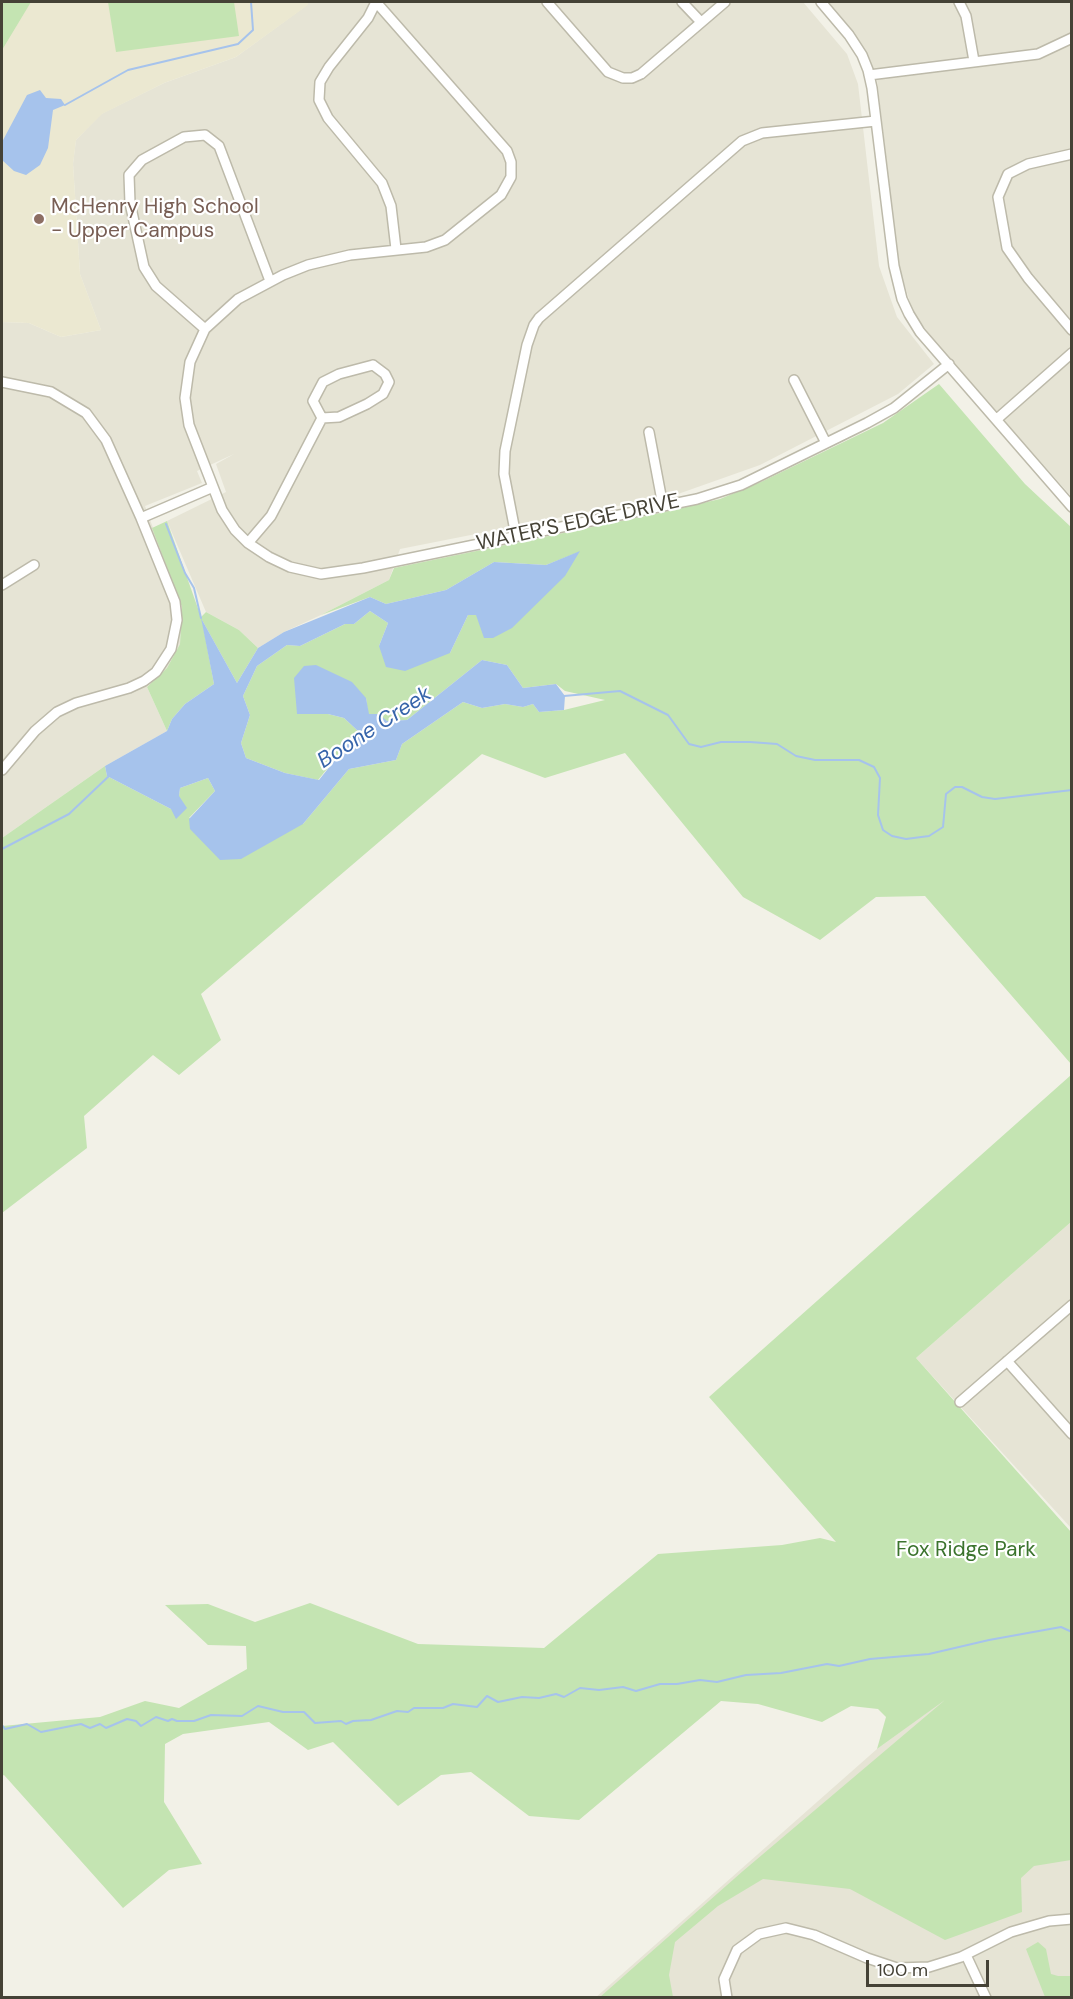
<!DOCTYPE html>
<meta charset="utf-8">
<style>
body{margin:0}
#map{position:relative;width:1073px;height:1999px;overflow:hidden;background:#f2f1e7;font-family:"DM Sans",sans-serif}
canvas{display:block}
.frame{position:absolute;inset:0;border:3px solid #454236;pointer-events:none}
.scale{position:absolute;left:866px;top:1960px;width:123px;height:27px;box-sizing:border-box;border:3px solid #454236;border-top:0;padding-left:8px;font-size:18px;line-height:21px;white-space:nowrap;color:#454236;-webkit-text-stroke:4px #fff;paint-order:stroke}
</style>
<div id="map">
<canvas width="1073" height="1999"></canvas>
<div class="frame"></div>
<div class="scale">100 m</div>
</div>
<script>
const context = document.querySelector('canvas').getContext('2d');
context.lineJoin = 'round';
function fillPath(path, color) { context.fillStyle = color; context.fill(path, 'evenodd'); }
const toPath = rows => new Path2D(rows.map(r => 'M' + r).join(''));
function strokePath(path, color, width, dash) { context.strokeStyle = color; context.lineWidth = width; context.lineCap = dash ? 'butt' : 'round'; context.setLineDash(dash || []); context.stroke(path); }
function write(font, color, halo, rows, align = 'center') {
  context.font = font + ' "DM Sans",sans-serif'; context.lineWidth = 4.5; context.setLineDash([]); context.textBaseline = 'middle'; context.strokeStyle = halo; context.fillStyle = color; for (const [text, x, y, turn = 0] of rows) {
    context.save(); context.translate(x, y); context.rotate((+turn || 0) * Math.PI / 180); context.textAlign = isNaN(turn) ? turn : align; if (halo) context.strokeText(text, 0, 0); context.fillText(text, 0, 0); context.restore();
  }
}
fillPath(toPath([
 [308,2,803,2,847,54,858,84,879,266,897,317,934,364,898,394,760,465,678,494,400,549,389,580,321,615,284,632,258,648,239,630,206,612,167,521,226,492,216,464,234,454,197,471,202,483,145,506,182,607,180,644,167,668,147,687,167,731,105,766,2,838,2,322,29,323,61,337,101,330,80,274,73,164,76,140,101,114,164,83,236,57,307,5],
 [826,2,1071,2,1071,496,943,352,918,319,911,306,899,266,877,80,871,64,854,34],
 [1071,1222,1071,1528,916,1358],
 [954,1693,1071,1725,1071,1997,595,1998,877,1749]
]), '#e6e4d5');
fillPath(toPath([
 [2,2,308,2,308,5,236,57,164,83,102,114,76,140,73,164,80,274,101,330,61,337,29,323,2,322]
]), '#ebe8d1');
fillPath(toPath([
 [2,2,31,2,2,50],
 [108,2,234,2,239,36,116,52],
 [939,384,1025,484,1071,527,1071,1064,925,896,876,897,820,940,743,897,625,753,545,778,482,754,201,994,221,1040,179,1075,153,1055,84,1116,87,1148,2,1213,2,838,105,766,107,776,171,809,179,796,180,788,208,778,215,791,189,818,303,824,349,769,396,760,402,744,463,702,482,708,505,704,523,707,533,704,539,712,564,710,605,700,565,691,556,684,523,688,507,665,482,660,407,720,387,721,368,714,366,698,297,714,328,714,344,718,358,731,318,780,285,773,246,758,241,743,250,715,243,696,257,666,287,645,300,646,345,624,354,624,370,611,388,623,379,646,450,653,468,615,476,614,579,552,546,565,494,562,446,590,386,604,370,597,321,615,389,580,394,568,660,513,720,499,763,481,883,423],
 [167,521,201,617,206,612,239,630,258,648,237,683,202,620,214,684,185,704,172,719,167,731,147,687,167,668,180,644,182,607,152,528],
 [1071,1075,1071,1222,916,1358,1071,1532,1071,1860,1034,1866,1021,1878,1022,1912,945,1940,850,1889,763,1879,718,1906,675,1942,669,1975,673,1997,600,1997,743,1871,945,1700,877,1749,886,1717,878,1709,851,1706,822,1722,758,1704,721,1701,579,1820,529,1816,471,1772,441,1775,398,1806,333,1742,308,1750,269,1722,183,1734,165,1744,164,1802,202,1864,169,1870,123,1908,4,1775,2,1776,2,1726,100,1717,145,1701,179,1708,247,1669,246,1646,208,1645,165,1605,208,1604,255,1622,310,1603,418,1644,544,1648,658,1554,782,1545,820,1538,836,1542,709,1397],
 [1038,1942,1046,1949,1051,1974,1058,1976,1071,1976,1071,1997,1045,1997,1026,1949]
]), '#c4e4b2');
fillPath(toPath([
 [40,90,46,98,61,99,65,105,53,110,48,148,40,165,26,175,14,171,2,160,2,142,27,95],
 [580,551,565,576,512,628,493,638,484,638,476,615,468,615,450,653,405,671,386,667,379,646,388,623,370,611,354,624,345,624,300,646,287,645,257,666,243,696,250,715,241,743,246,758,285,773,319,780,358,731,344,718,328,714,297,714,294,678,304,666,316,665,352,682,366,698,369,714,379,714,387,721,407,720,482,660,507,665,523,688,556,684,565,696,564,710,539,712,533,704,523,707,505,704,482,708,463,702,402,744,396,760,349,769,303,824,241,859,220,860,190,829,189,819,215,791,208,778,180,788,179,796,187,808,176,819,171,809,107,776,105,766,167,731,172,719,185,704,214,684,201,618,237,683,258,648,284,632,370,597,386,604,446,590,494,562,546,565]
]), '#a6c3ec');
strokePath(toPath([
 [65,105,128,70,238,44,253,30,251,2],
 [166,524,185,573,194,588,201,618],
 [564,696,620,691,668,715,689,744,701,747,721,742,750,742,777,744,796,756,815,760,859,760,874,767,880,778,878,815,883,830,892,836,906,839,929,836,943,827,946,794,955,787,962,787,982,797,995,799,1072,790],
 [2,849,69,814,110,775],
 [2,1725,5,1729,27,1724,41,1732,81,1724,90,1728,100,1724,106,1728,127,1719,136,1721,141,1726,156,1717,168,1721,172,1719,177,1721,194,1721,211,1715,242,1716,258,1706,283,1712,304,1712,315,1723,341,1721,346,1724,353,1721,371,1720,397,1711,408,1712,414,1708,443,1708,453,1704,477,1707,487,1696,498,1702,522,1697,539,1698,556,1694,564,1697,580,1688,599,1690,623,1687,636,1691,660,1684,677,1684,700,1680,717,1682,746,1675,781,1673,827,1664,839,1666,870,1659,929,1654,989,1640,1061,1627,1072,1632]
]), '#a6c3ec', 2);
const minor = toPath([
 [376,2,507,151,511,162,511,177,501,195,445,240,426,247,350,255,308,265,283,275,238,299,205,329,190,362,185,398,189,425,222,510,235,530,248,543,269,557,290,567,321,574,363,568,697,499,741,485,867,423,894,408,949,364],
 [376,2,368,18,329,67,320,82,319,100,328,118,382,183,391,206,396,249],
 [547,2,608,72,623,78,632,78,641,74,725,2],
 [682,2,701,22],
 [821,2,849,35,862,55,868,70,872,88,894,266,902,299,909,314,920,332,1072,507],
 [959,2,966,16,974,61],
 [869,75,1038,54,1072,38],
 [1072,154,1028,164,1008,174,998,197,1007,248,1028,278,1072,330],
 [205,329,156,286,144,267,130,203,129,175,142,160,184,137,205,135,219,146,270,281],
 [373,365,385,374,389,382,383,394,367,404,339,417,322,418,313,401,323,382,339,374,373,365],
 [794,380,826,443],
 [2,382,51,392,86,413,106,440,141,518,175,602,177,620,171,649,156,672,144,681,129,688,76,703,57,712,35,731,2,770],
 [997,419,1072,353],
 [649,432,663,506],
 [141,518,213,487],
 [516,536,504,474,505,451,527,345,534,325,539,318,742,141,762,133,876,121],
 [248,543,271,516,322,418],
 [2,585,34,565],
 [1007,1361,1072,1434],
 [960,1402,1072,1305],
 [966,1955,986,1998],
 [727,1998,724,1979,737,1950,759,1934,786,1928,814,1935,867,1958,897,1968,929,1967,961,1957,1011,1932,1049,1921,1072,1919]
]);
strokePath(minor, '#bdbaaa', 12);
strokePath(minor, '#fff', 9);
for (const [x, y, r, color] of [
 [39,219,6,"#8d6e63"]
]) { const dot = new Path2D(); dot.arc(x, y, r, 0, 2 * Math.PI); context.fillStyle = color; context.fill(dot); strokePath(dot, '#fff', 2); }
write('21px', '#785e54', '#fff', [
 ["McHenry High School",51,207],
 ["- Upper Campus",51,231]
], 'left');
write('21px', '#454236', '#fff', [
 ["WATER’S EDGE DRIVE",578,523,-12]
]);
write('21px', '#3b732d', '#fff', [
 ["Fox Ridge Park",966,1550]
]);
write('italic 22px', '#3664aa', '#fff', [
 ["Boone Creek",375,728,-33]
]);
</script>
